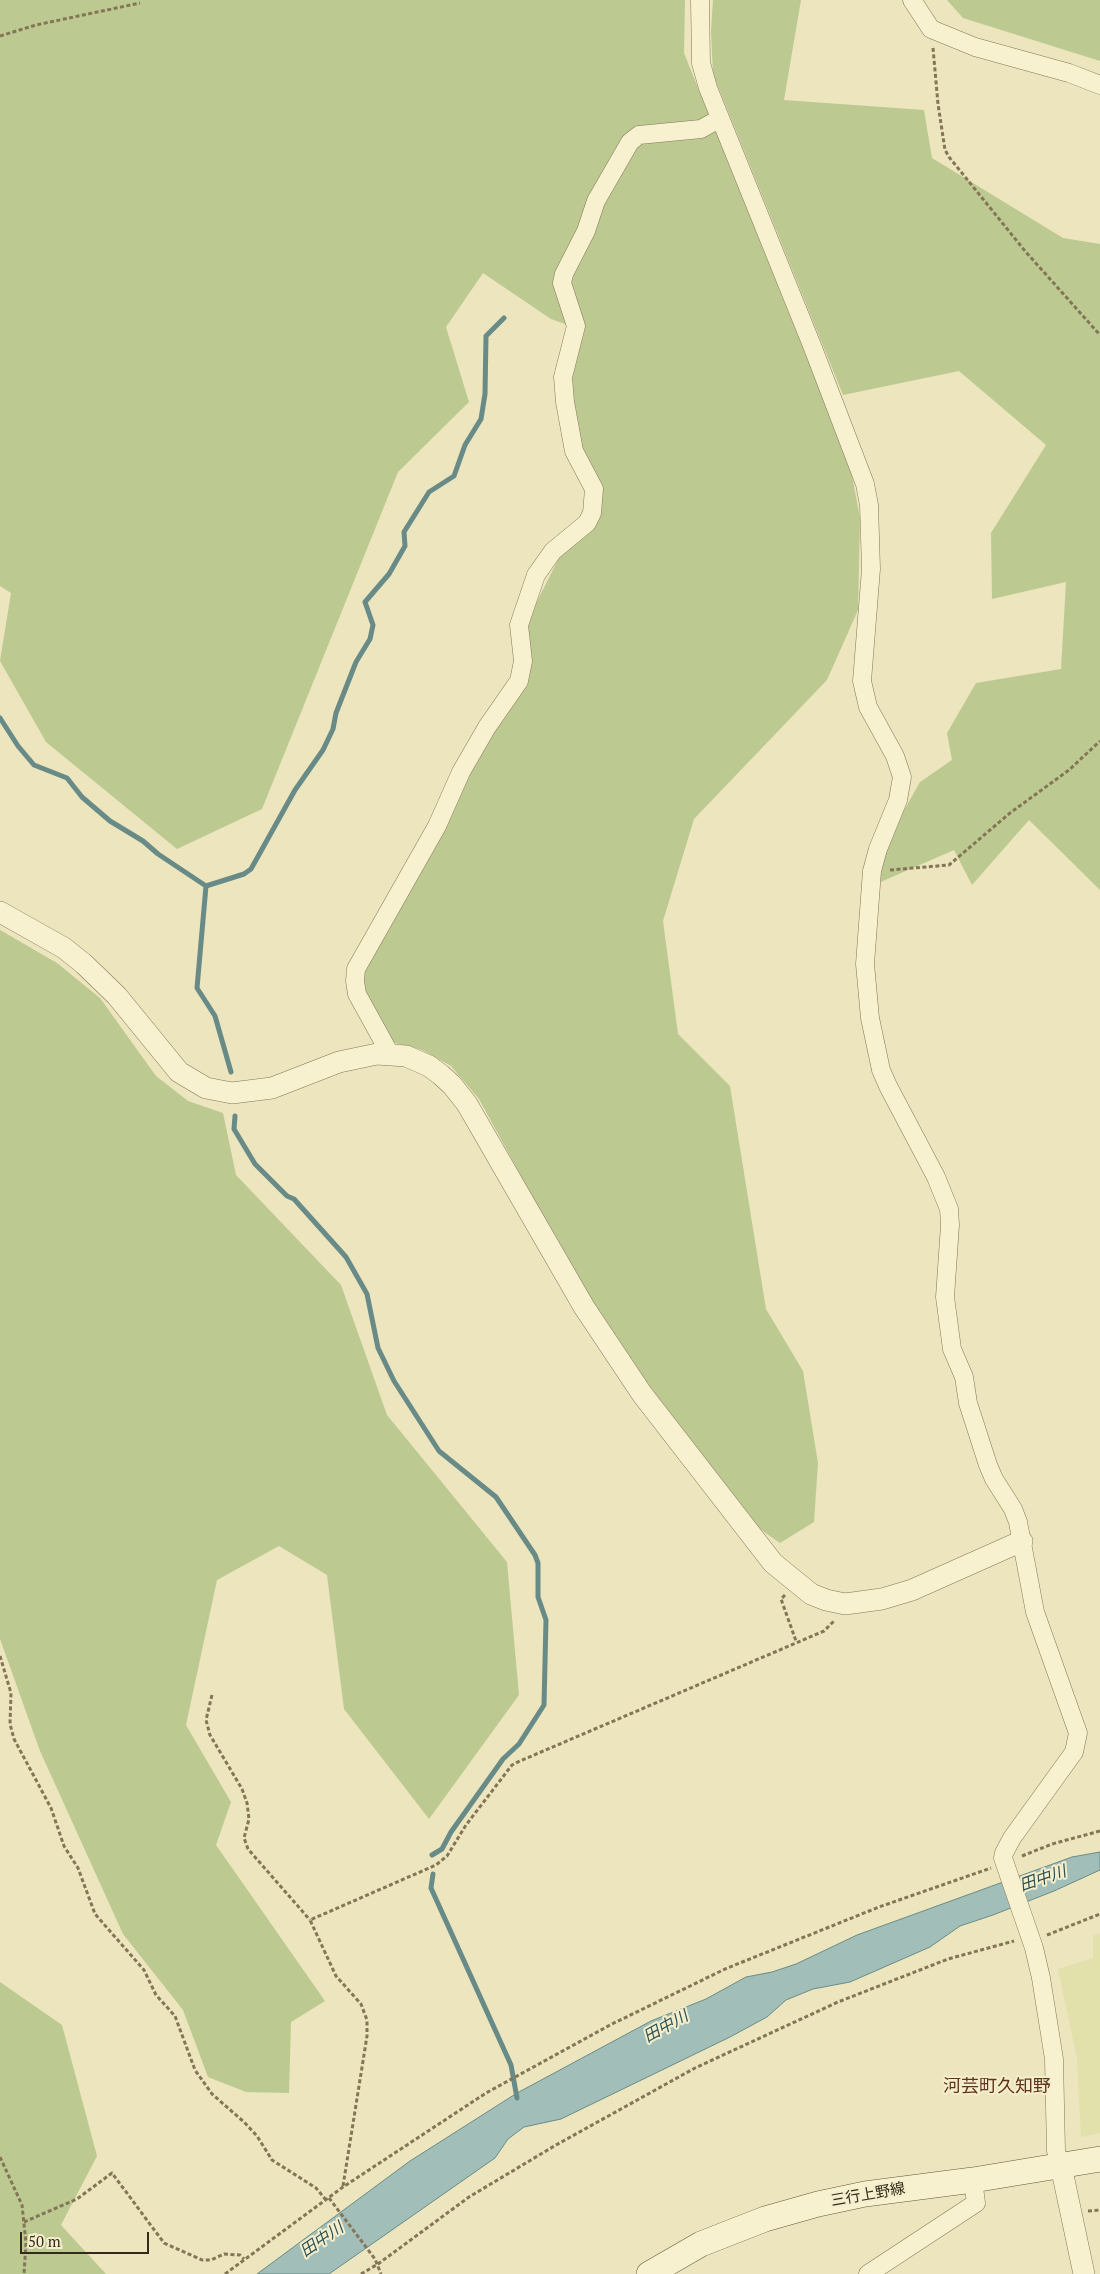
<!DOCTYPE html>
<meta charset="utf-8">
<style>
body{margin:0}
#map{position:relative;width:1100px;height:2274px;overflow:hidden;background:#ece5bd;font-family:"PT Serif",serif}
canvas{display:block}
.scale{position:absolute;left:20px;top:2232px;width:129px;height:22px;box-sizing:border-box;border:2px solid #332a1b;border-top:0;padding-left:6px;font-size:15px;line-height:18px;white-space:nowrap;color:#332a1b;-webkit-text-stroke:4px #f4eecc;paint-order:stroke}
</style>
<div id="map">
<canvas width="1100" height="2274"></canvas>
<div class="scale">50 m</div>
</div>
<script>
const context = document.querySelector('canvas').getContext('2d');
context.lineJoin = 'round';
function fillPath(path, color) { context.fillStyle = color; context.fill(path, 'evenodd'); }
const toPath = rows => new Path2D(rows.map(r => 'M' + r).join(''));
function strokePath(path, color, width, dash) { context.strokeStyle = color; context.lineWidth = width; context.lineCap = dash ? 'butt' : 'round'; context.setLineDash(dash || []); context.stroke(path); }
function write(font, color, halo, rows, align = 'center') {
  context.font = font + ' "PT Serif","Noto Sans JP",serif'; context.lineWidth = 4; context.setLineDash([]); context.textBaseline = 'middle'; context.strokeStyle = halo; context.fillStyle = color; for (const [text, x, y, turn = 0] of rows) {
    context.save(); context.translate(x, y); context.rotate((+turn || 0) * Math.PI / 180); context.textAlign = isNaN(turn) ? turn : align; if (halo) context.strokeText(text, 0, 0); context.fillText(text, 0, 0); context.restore();
  }
}
fillPath(toPath([
 [1100,1934,1100,2133,1081,2137,1077,2058,1058,1969,1093,1958,1093,1935]
]), '#e2e0ab');
fillPath(toPath([
 [0,0,685,0,684,53,850,465,860,518,858,610,827,680,694,819,663,921,678,1034,730,1086,766,1309,803,1371,818,1463,814,1522,780,1543,754,1525,698,1449,604,1328,479,1099,451,1066,422,1050,388,1041,363,997,362,972,470,771,521,686,525,625,561,554,593,527,567,380,584,331,551,319,483,273,446,327,469,402,398,472,262,809,177,849,46,742,0,661,11,593,0,586],
 [713,0,801,0,784,100,924,110,932,158,1063,238,1100,244,1100,890,1029,820,972,885,954,850,876,884,890,835,920,782,952,760,947,733,976,683,1061,669,1066,582,992,599,991,533,1046,445,959,371,843,395,713,74,711,31],
 [947,0,1100,0,1100,61,963,18],
 [0,930,57,963,100,998,156,1076,188,1101,223,1113,236,1175,341,1285,387,1415,507,1562,519,1695,429,1819,344,1709,327,1575,279,1546,217,1580,186,1725,231,1802,216,1845,325,2001,291,2022,289,2093,246,2092,208,2077,183,2010,123,1934,40,1751,0,1639],
 [0,1982,62,2025,97,2156,61,2225,106,2274,0,2274]
]), '#bcca92');
const water = toPath([
 [1100,1852,1100,1870,1054,1891,993,1915,960,1926,930,1947,850,1982,813,1989,786,2000,767,2017,730,2037,561,2119,524,2127,508,2139,495,2158,329,2274,257,2274,410,2161,517,2093,651,2021,706,1999,746,1977,772,1972,796,1964,857,1935,1072,1857,1100,1852]
]);
fillPath(water, '#a1beb9');
strokePath(water, '#698b87', 1);
strokePath(toPath([
 [0,718,18,746,34,765,67,778,82,797,110,821,143,841,158,854,206,886],
 [231,1072,215,1016,197,988,206,886,244,874,251,869,295,790,323,750,333,729,336,713,356,662,370,639,373,625,365,602,389,574,405,546,404,532,429,492,454,476,465,445,481,419,485,394,486,336,504,318],
 [235,1116,234,1129,255,1164,287,1196,294,1199,346,1257,367,1294,378,1348,394,1381,439,1451,496,1497,535,1555,538,1563,538,1597,546,1620,544,1705,519,1744,503,1759,451,1832,442,1849,432,1855],
 [433,1874,431,1888,511,2065,517,2098]
]), '#698b87', 5);
const minor = toPath([
 [700,0,701,63,708,88,813,348,865,484,869,505,871,569,862,681,868,707,895,756,902,777,898,800,878,849,872,871,865,964,870,1018,881,1070,888,1086,936,1177,949,1209,950,1225,945,1297,952,1349,964,1377,968,1403,988,1465,994,1479,1013,1509,1018,1522,1035,1612,1078,1733,1074,1752,1012,1838,1004,1853,1003,1858,1034,1948,1041,1978,1054,2059,1056,2151,1061,2166],
 [912,0,931,29,975,47,1069,73,1100,85],
 [390,1054,357,994,355,981,356,969,437,826,461,772,487,727,519,681,523,661,519,625,536,575,553,551,587,523,592,513,594,489,574,451,565,402,563,377,576,326,562,283,564,274,586,231,596,201,630,142,639,135,701,129,719,119],
 [868,2274,976,2203,973,2180]
]);
const tertiary = toPath([
 [0,912,64,948,84,964,117,996,179,1072,206,1088,232,1093,272,1088,339,1062,377,1054,406,1056,429,1066,441,1075,452,1085,467,1104,584,1307,642,1394,773,1563,811,1594,826,1600,845,1604,882,1599,912,1590,1022,1541],
 [1061,2166,1084,2274]
]);
const secondary = toPath([
 [649,2274,701,2244,765,2219,818,2204,865,2194,973,2180,1100,2159]
]);
strokePath(minor, '#847557', 19);
strokePath(tertiary, '#847557', 22);
strokePath(secondary, '#65553a', 26);
strokePath(toPath([
 [0,36,36,25,140,3],
 [933,48,938,104,945,150,949,157,1025,251,1100,335],
 [890,870,949,865,1010,813,1069,770,1100,741],
 [785,1595,781,1599,796,1641],
 [0,1656,11,1693,10,1724,14,1739,51,1808,64,1846,78,1868,95,1914,144,1970,156,1995,175,2016,195,2070,212,2094,244,2122,257,2136,272,2160,316,2188,326,2200],
 [212,1695,206,1720,210,1735,242,1789,247,1803,249,1819,244,1838,248,1849,310,1920],
 [1022,1856,1052,1844,1100,1831],
 [1047,1935,1100,1914],
 [0,2157,22,2205,26,2243,24,2274],
 [343,2186,367,2036,367,2020,361,2004,336,1976,310,1920,436,1865,447,1856,466,1825,512,1765,520,1761,824,1631,834,1621],
 [329,2198,375,2259,381,2274],
 [1088,2211,1100,2210],
 [24,2222,77,2199,112,2173,164,2243,202,2260,211,2260,224,2254,240,2255,244,2259],
 [225,2274,343,2187,486,2093,610,2025,725,1969,879,1907,991,1868],
 [361,2274,378,2264,469,2197,556,2145,695,2068,838,2002,948,1959,1014,1941]
]), '#847557', 3, [4, 2.5]);
strokePath(minor, '#f8f1d0', 18);
strokePath(tertiary, '#f8f1d0', 21);
strokePath(secondary, '#f8f1d0', 25);
write('15px', '#332a1b', '#f4eecc', [
 ["三行上野線",868,2195,-10]
]);
write('italic 16px', '#2b5053', '#f4eecc', [
 ["田中川",1043,1879,-19],
 ["田中川",666,2027,-29],
 ["田中川",322,2240,-34]
]);
write('18px', '#5f331c', '#f4eecc', [
 ["河芸町久知野",997,2087]
]);
</script>
